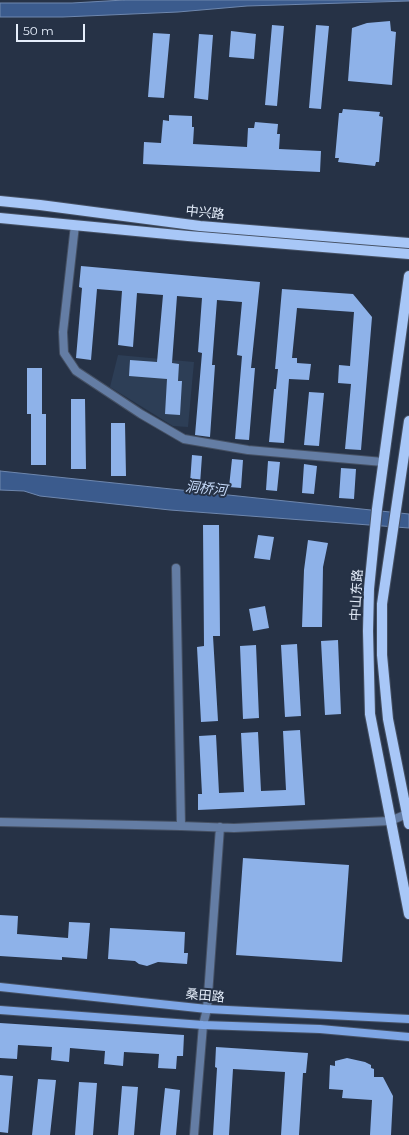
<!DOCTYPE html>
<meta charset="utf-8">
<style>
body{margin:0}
#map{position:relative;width:409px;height:1135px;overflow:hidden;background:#263246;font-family:Montserrat,sans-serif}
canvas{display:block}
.scale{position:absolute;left:16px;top:24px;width:69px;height:18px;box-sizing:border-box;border:2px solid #e5eefb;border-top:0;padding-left:5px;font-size:12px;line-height:14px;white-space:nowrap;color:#e5eefb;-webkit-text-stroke:3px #263246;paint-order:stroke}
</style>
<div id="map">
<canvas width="409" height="1135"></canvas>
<div class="scale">50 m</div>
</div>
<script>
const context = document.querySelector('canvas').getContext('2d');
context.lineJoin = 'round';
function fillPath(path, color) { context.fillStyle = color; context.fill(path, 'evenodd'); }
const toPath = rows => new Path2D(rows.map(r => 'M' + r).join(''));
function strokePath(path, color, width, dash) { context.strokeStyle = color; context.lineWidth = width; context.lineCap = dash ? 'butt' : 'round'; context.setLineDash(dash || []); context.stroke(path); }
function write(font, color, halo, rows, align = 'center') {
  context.font = font + ' Montserrat,"Noto Sans SC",sans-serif'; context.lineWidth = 4; context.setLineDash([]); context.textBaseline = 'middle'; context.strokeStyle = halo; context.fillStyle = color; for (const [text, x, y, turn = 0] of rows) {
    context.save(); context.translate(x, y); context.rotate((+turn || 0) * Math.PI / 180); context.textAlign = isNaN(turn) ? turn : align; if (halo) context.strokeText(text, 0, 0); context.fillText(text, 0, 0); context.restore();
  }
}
fillPath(toPath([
 [118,355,194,362,188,427,173,426,110,387]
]), '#2d3e56');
const water = toPath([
 [124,0,409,0,409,1,247,6,178,12,63,17,0,17,0,3,72,3,124,0],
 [0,471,409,514,409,528,170,510,40,496,24,491,0,490,0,471]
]);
fillPath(water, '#3b5b8d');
strokePath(water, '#6e87ae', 1);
fillPath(toPath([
 [390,21,391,31,396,32,392,85,348,81,352,28,367,23],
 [272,25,284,26,277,106,265,105],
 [316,25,329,26,321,109,309,108],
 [231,31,256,34,254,59,229,57],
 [153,33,170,34,164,98,148,97],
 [199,34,213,35,208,100,194,98],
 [343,109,380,112,379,116,383,117,379,162,376,162,375,166,338,162,339,158,335,158,339,113,342,113],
 [169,115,192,116,192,127,194,127,193,144,247,147,248,128,254,128,255,122,278,124,277,134,280,134,279,149,321,151,320,172,143,164,144,142,161,143,163,120,169,121],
 [81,266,260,282,251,368,255,368,249,440,235,439,242,356,237,355,242,302,217,300,212,365,215,365,210,437,195,435,202,353,198,352,202,298,177,296,172,363,179,364,178,381,182,381,180,415,165,414,167,379,129,376,130,360,157,362,163,295,137,293,133,347,118,345,122,291,97,289,91,360,76,358,82,288,79,287],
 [282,289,353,294,372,317,361,450,345,449,351,384,338,383,339,365,350,366,354,312,297,308,292,358,297,358,297,363,311,364,309,380,289,379,284,443,269,442,274,389,276,389,278,369,275,369],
 [27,368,42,368,42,414,46,414,46,465,31,465,31,414,27,414],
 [309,392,324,393,319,446,304,445],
 [71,399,85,399,86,469,71,469],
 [111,423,125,423,126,476,111,476],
 [192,455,202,456,200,484,190,483],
 [232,459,243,460,241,488,229,487],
 [268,461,280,462,277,491,266,490],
 [304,464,317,466,314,494,302,493],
 [341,468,356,469,354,499,339,498],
 [203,525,219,525,220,636,213,636,218,721,201,722,197,647,204,646],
 [258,535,274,537,270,560,254,558],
 [308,540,328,543,323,567,322,627,302,627,304,570],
 [265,606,269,628,253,631,249,609],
 [338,640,341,714,325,715,321,641],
 [297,644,301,716,285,717,281,645],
 [256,645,259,718,243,719,240,646],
 [300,730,305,805,198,810,198,794,202,794,199,736,216,735,219,793,244,792,241,733,258,732,261,791,286,790,283,731],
 [243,858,349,865,342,962,236,955],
 [0,915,18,916,17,934,68,938,69,922,90,923,87,959,62,957,62,960,0,956],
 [110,928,185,932,184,953,188,953,187,964,158,962,147,966,139,964,135,961,108,959],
 [0,1023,184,1035,183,1056,177,1056,176,1069,158,1068,159,1054,124,1052,123,1066,104,1064,105,1051,70,1048,69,1062,51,1060,52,1047,18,1045,17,1059,0,1058],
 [216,1047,308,1053,306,1073,303,1073,299,1135,281,1135,285,1072,233,1069,229,1135,213,1135,217,1068,215,1067],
 [347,1058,365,1062,371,1065,371,1068,374,1069,374,1077,383,1077,393,1096,391,1135,370,1135,372,1100,342,1098,343,1090,329,1089,330,1065,335,1066,335,1061],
 [0,1075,13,1076,8,1133,0,1132],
 [38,1079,56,1080,50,1135,32,1135],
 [79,1082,97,1083,93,1135,75,1135],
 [122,1086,138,1087,134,1135,118,1135],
 [165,1088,180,1090,176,1135,160,1135]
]), '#8eb2e9');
const minor = toPath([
 [75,225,63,332,64,353,76,371,141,414,184,439,248,450,383,462],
 [0,822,181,826,176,568],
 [181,826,234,828,390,821,407,814],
 [194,1135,203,1025,207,1009,220,827]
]);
const secondary = toPath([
 [0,987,207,1009,409,1019],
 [0,1010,203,1025,320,1029,409,1037]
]);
const primary = toPath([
 [0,201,40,205,200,226,409,243],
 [0,218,188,236,409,254],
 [409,276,377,509,369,589,368,631,370,714,409,914],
 [409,421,382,604,382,655,388,719,409,824]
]);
strokePath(minor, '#455063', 10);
strokePath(secondary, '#455063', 10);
strokePath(primary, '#455063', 12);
strokePath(minor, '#647da4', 8);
strokePath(secondary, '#7ea6e5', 8);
strokePath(primary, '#a8c7f7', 10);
write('13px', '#e5eefb', '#263246', [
 ["中兴路",205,213,6],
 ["中山东路",357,595,-87],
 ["桑田路",205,996,5]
]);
write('italic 14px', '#c2d6f5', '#263246', [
 ["洞桥河",206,489,6]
]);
</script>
